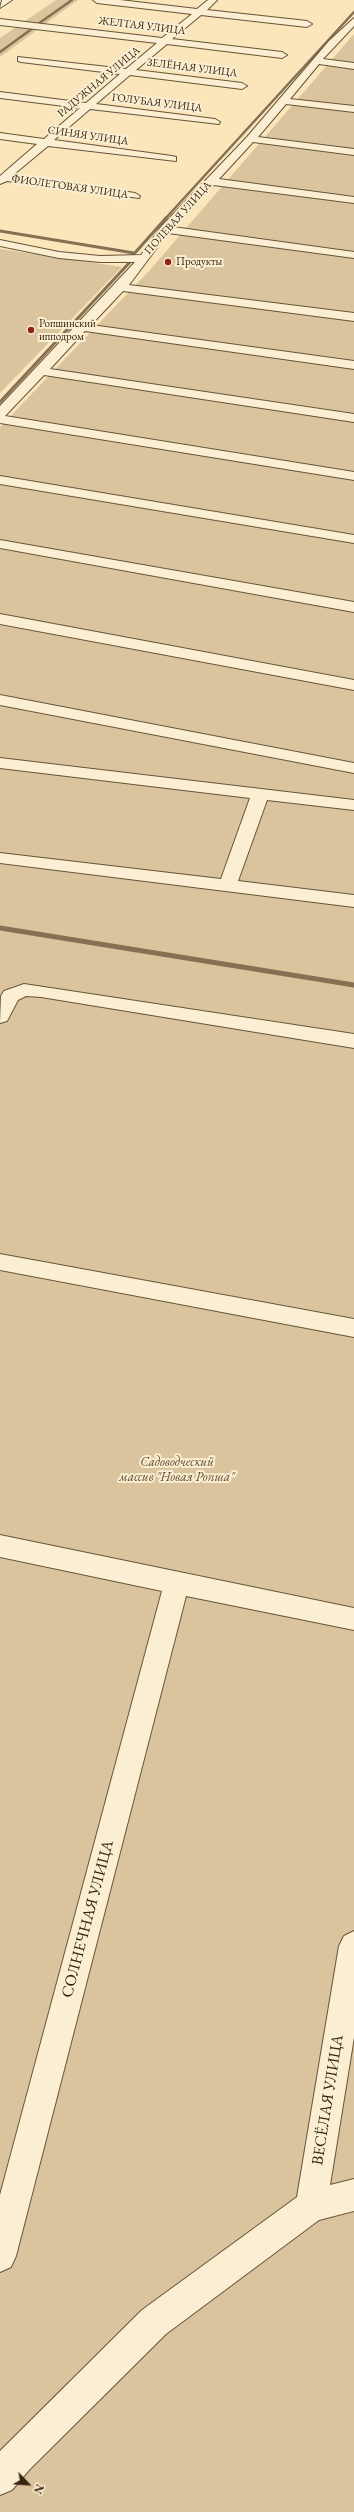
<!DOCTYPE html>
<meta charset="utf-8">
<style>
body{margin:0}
#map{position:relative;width:354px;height:2512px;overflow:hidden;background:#fbe5ba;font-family:"EB Garamond",serif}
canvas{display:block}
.north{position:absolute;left:8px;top:2464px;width:40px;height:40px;-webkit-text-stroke:3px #fceed2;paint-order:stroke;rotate:115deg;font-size:11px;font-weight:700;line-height:16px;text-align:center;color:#36240e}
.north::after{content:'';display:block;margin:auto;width:14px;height:18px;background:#36240e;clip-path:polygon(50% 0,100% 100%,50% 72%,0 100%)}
</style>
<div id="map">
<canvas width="354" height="2512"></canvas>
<div class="north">N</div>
</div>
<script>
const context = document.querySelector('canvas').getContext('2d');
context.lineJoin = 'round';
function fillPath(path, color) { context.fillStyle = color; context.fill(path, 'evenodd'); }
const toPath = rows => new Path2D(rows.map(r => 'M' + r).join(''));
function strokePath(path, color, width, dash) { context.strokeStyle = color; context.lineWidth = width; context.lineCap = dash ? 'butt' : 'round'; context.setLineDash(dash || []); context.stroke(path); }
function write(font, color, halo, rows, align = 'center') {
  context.font = font + ' "EB Garamond",serif'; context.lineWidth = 4; context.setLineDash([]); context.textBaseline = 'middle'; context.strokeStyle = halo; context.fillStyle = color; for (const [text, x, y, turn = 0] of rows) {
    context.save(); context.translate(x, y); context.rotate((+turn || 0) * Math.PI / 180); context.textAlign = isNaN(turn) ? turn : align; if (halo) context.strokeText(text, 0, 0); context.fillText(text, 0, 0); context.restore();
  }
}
fillPath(toPath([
 [56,0,78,0,0,57,0,38],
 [354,34,354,2512,0,2512,0,427,149,271],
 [0,249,122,267,0,393]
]), '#dac49d');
strokePath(toPath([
 [38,24,72,0],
 [0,52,33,28],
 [165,219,354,12]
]), '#847052', 2.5);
strokePath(toPath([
 [0,231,134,253],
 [133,255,166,218],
 [0,402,130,262]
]), '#847052', 3);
strokePath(toPath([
 [0,928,354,985]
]), '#847052', 5);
const minor = toPath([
 [2,0,12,0,0,8,2,0],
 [93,0,120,0,197,9,208,0,217,0,207,10,307,21,312,24,307,27,201,15,172,39,282,52,287,55,282,58,167,44,136,70,242,83,247,86,242,89,130,75,96,104,215,119,220,122,219,124,90,109,54,140,172,156,176,157,176,161,48,146,13,175,135,193,140,196,139,198,7,181,0,184,0,176,37,144,0,139,0,133,44,139,80,108,0,98,0,92,86,103,120,74,21,62,18,61,18,57,126,69,157,43,0,25,0,19,162,38,192,14,97,3,93,0],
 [354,18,354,26,323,59,354,63,354,69,319,64,290,99,354,106,354,112,286,104,258,137,354,149,354,155,253,142,219,179,354,197,354,203,213,185,173,227,354,252,354,258,168,233,129,285,354,313,354,321,123,291,91,325,354,361,354,369,85,331,50,369,354,414,354,422,44,375,5,416,354,472,354,480,0,423,0,406,135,262,100,262,59,258,0,246,0,240,59,252,100,256,141,255,161,227,247,137,329,41,354,18],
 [0,476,354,535,354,543,0,484,0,476],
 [0,540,354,602,354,612,0,548,0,540],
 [0,614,354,680,354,690,0,624,0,614],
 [0,695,354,763,354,773,0,705,0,695],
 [0,758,354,800,354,810,267,800,238,881,354,895,354,907,0,863,0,853,221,879,250,798,0,768,0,758],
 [24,984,354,1034,354,1048,41,997,26,996,18,1000,7,1021,0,1023,1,996,4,991,24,984],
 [0,1254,354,1319,354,1337,0,1270,0,1254],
 [0,1535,354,1608,354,1630,186,1596,16,2256,11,2267,0,2272,0,2195,162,1591,0,1557,0,1535],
 [354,1931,354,2037,330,2185,354,2179,354,2211,319,2220,166,2334,30,2469,12,2490,0,2495,0,2451,6,2445,142,2310,297,2197,339,1946,344,1936,354,1931]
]);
strokePath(minor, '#675439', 2);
fillPath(minor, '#fceed2');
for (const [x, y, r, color] of [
 [168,262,4,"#8f2418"],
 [31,330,4,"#8f2418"]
]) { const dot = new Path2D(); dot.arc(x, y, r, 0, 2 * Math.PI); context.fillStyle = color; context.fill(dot); strokePath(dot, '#fceed2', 1.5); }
write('11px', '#36240e', '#fceed2', [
 ["ЖЕЛТАЯ УЛИЦА",142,26,7],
 ["ЗЕЛЁНАЯ УЛИЦА",192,68,7],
 ["РАДУЖНАЯ УЛИЦА",99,82,-40],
 ["ГОЛУБАЯ УЛИЦА",157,103,7],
 ["СИНЯЯ УЛИЦА",88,136,8],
 ["ФИОЛЕТОВАЯ УЛИЦА",70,187,8],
 ["ПОЛЕВАЯ УЛИЦА",178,218,-48]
]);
write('11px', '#36240e', '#fceed2', [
 ["Продукты",176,262],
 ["Ропшинский",39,324],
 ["ипподром",39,337]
], 'left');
write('italic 13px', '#5f4c32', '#fceed2', [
 ["Садоводческий",177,1462],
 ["массив \"Новая Ропша\"",177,1477]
]);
write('16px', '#36240e', '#fceed2', [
 ["СОЛНЕЧНАЯ УЛИЦА",88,1919,-75],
 ["ВЕСЁЛАЯ УЛИЦА",328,2100,-81]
]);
</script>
